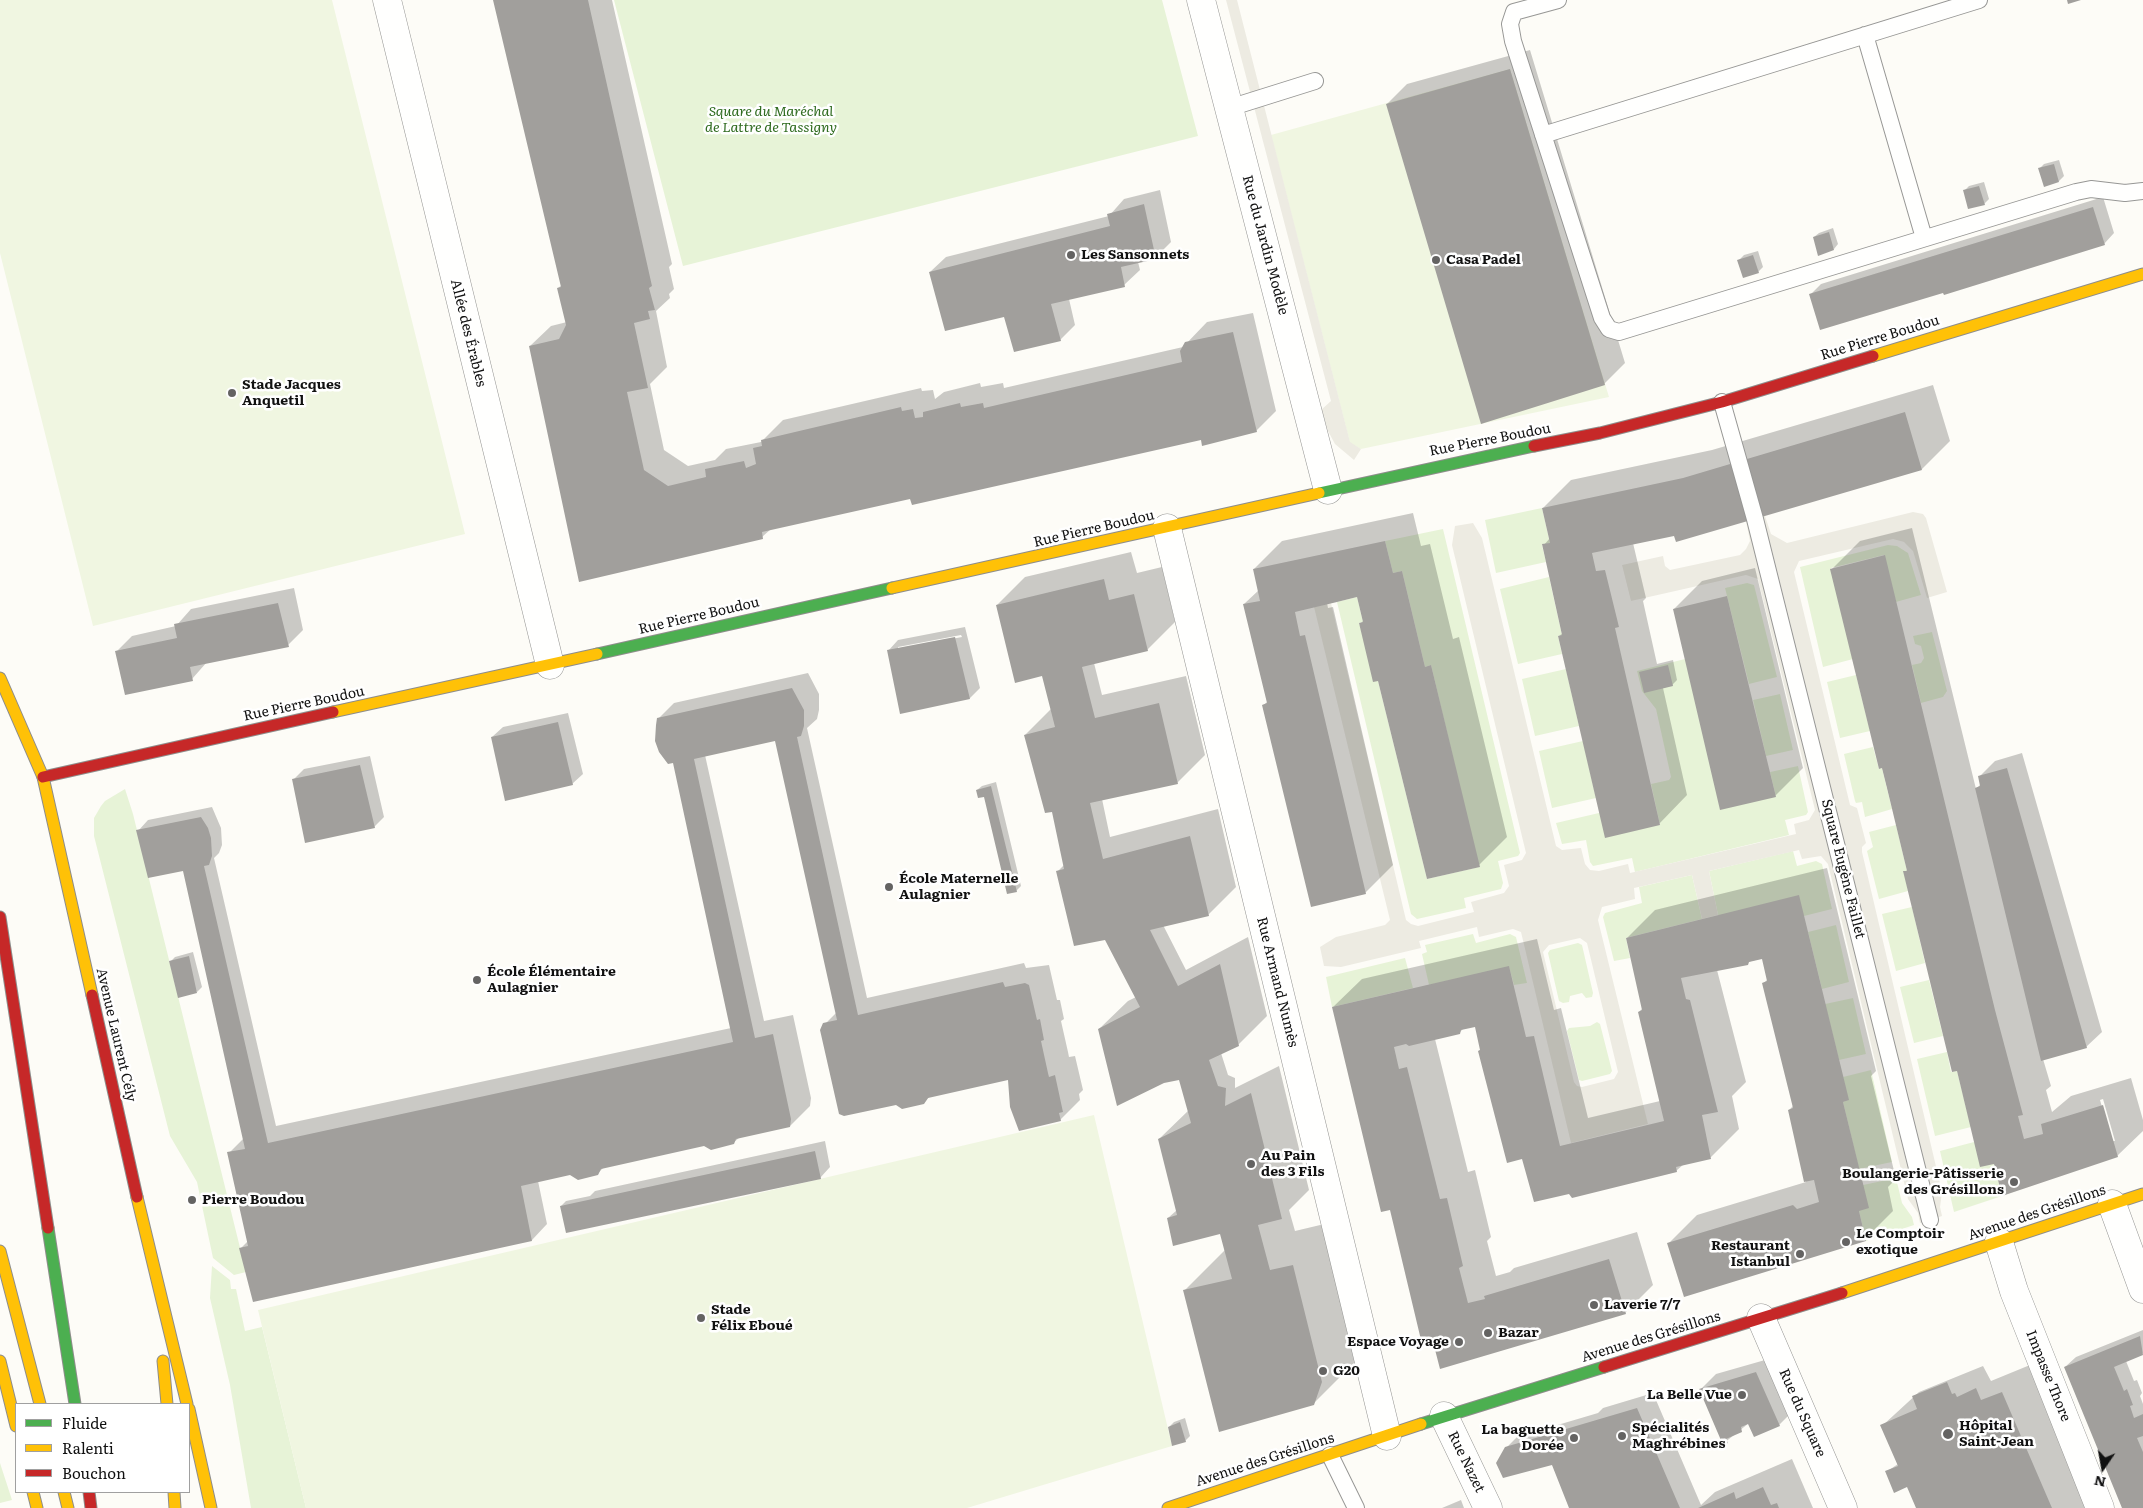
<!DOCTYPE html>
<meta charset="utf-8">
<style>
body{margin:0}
#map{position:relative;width:2143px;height:1508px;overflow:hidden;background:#fdfcf7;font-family:Literata,serif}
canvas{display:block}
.legend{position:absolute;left:15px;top:1403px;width:175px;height:90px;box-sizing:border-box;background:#fff;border:1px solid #a0a0a0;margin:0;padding:6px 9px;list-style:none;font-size:15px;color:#111}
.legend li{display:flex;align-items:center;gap:10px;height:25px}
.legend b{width:25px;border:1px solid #a0a0a0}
.north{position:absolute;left:2078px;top:1443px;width:50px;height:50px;-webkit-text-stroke:4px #fff;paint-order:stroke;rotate:192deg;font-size:14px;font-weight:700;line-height:20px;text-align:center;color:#111}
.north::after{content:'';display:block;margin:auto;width:18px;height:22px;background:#111;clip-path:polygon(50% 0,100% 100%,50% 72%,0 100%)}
</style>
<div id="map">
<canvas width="2143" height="1508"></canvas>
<ul class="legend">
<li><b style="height:6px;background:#4caf50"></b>Fluide</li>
<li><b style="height:6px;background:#ffc107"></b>Ralenti</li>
<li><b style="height:6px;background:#c62828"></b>Bouchon</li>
</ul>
<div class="north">N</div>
</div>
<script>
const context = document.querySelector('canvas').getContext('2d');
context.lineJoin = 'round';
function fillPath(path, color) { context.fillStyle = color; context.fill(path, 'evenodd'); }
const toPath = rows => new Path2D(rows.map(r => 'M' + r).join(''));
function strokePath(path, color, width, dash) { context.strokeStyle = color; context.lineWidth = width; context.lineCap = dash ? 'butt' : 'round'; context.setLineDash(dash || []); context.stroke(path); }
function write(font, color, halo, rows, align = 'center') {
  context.font = font + ' Literata,serif'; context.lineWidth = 5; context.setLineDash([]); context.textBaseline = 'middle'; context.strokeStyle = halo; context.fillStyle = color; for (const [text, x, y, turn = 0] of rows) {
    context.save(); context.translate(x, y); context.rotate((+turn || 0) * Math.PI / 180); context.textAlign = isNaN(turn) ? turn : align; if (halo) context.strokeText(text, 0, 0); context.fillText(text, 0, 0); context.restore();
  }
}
fillPath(toPath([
 [614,0,1162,0,1198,136,683,266],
 [1542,508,1550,543,1542,545,1546,562,1496,573,1485,520],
 [1443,529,1520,853,1518,856,1498,861,1503,883,1501,889,1464,898,1466,908,1417,919,1411,914,1337,602,1357,597,1363,622,1359,623,1378,681,1427,879,1479,867,1431,665,1425,667,1402,571,1393,573,1385,541],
 [1888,545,1897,546,1908,553,1921,595,1896,602,1884,555,1831,568,1853,659,1823,667,1800,567],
 [1549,577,1562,635,1558,636,1562,654,1518,664,1500,589],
 [1747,583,1754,585,1777,677,1749,684,1725,588],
 [1932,632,1947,691,1943,697,1921,703,1912,665,1921,663,1924,658,1921,646,1915,644,1913,636],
 [1685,659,1776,797,1770,772,1798,766,1808,812,1806,815,1785,820,1789,835,1635,872,1632,858,1593,866,1590,862,1586,840,1562,844,1556,823,1599,813,1660,825,1651,784,1669,780,1671,777,1656,709,1642,691,1637,671],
 [1566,669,1579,726,1535,736,1522,679],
 [1856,675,1870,731,1840,738,1827,682],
 [1780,694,1793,750,1766,756,1753,700],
 [1583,741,1596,798,1552,808,1539,751],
 [1873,747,1879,769,1882,768,1892,809,1865,817,1862,802,1856,803,1855,801,1844,754],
 [125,789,133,814,246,1272,234,1275,213,1258,197,1182,170,1136,94,836,94,818,101,806,105,801],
 [1896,825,1907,871,1904,871,1908,891,1879,899,1867,851,1873,847,1869,832],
 [1793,851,1797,866,1816,861,1822,864,1832,909,1804,916,1718,915,1709,871],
 [1692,875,1702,919,1626,938,1630,958,1614,961,1603,917,1605,913,1642,903,1639,887],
 [1912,907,1925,963,1896,971,1882,914],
 [1836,925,1849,982,1822,989,1808,932],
 [1473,934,1476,943,1510,934,1516,937,1527,983,1514,985,1509,967,1429,985,1422,954,1427,952,1425,945],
 [1578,943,1582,945,1593,993,1592,997,1586,998,1582,993,1570,996,1569,1002,1563,1003,1559,1001,1548,953,1550,950],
 [1405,958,1413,988,1332,1007,1326,977],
 [1929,980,1943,1036,1914,1043,1900,987],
 [1853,998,1866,1054,1839,1060,1825,1004],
 [1597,1022,1600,1024,1612,1071,1610,1074,1582,1081,1579,1080,1567,1031,1569,1028,1590,1026],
 [1947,1052,1951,1072,1957,1071,1971,1127,1935,1136,1917,1059],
 [1871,1070,1892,1162,1859,1169,1843,1102,1848,1100,1843,1077],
 [1974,1142,1994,1164,2002,1196,1954,1212,1940,1151],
 [1896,1178,1902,1203,1912,1217,1914,1225,1866,1241,1859,1211,1863,1185],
 [212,1266,230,1280,231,1289,236,1289,245,1331,262,1327,306,1508,251,1508,230,1385,210,1298],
 [0,1463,12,1500,0,1503]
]), '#e7f3d7');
fillPath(toPath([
 [0,0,332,0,465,534,93,626,0,253],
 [1510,69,1609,397,1361,449,1350,443,1271,135],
 [1094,1115,1172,1446,967,1508,306,1508,258,1310]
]), '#f0f6e1');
fillPath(toPath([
 [1226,0,1237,0,1350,442,1361,449,1354,460,1335,444,1328,431,1321,410,1331,401],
 [1913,512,1923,514,1926,518,1947,592,1927,598,1913,551,1904,542,1893,539,1799,561,1794,572,1850,805,1857,808,1866,843,1862,847,1862,852,1942,1192,1940,1207,1942,1216,1920,1223,1918,1213,1908,1199,1828,864,1821,856,1802,859,1799,850,1709,871,1718,915,1702,919,1692,875,1634,888,1635,899,1602,907,1598,920,1648,1124,1571,1143,1521,932,1513,929,1479,937,1477,927,1419,941,1421,948,1341,967,1324,966,1320,947,1336,937,1385,925,1390,920,1314,607,1331,603,1406,920,1411,924,1418,926,1474,912,1471,902,1504,893,1509,886,1504,865,1522,860,1526,853,1452,545,1455,526,1473,523,1482,538,1556,846,1562,850,1581,848,1585,864,1590,870,1599,871,1628,864,1630,873,1796,834,1794,824,1809,820,1815,810,1758,579,1746,575,1631,601,1622,565,1663,556,1665,566,1670,570,1740,555,1746,549,1750,541,1746,521,1765,516,1771,534,1787,543],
 [1580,938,1587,943,1618,1072,1614,1079,1582,1087,1577,1086,1574,1082,1543,952,1549,945]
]), '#edebe2');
fillPath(toPath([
 [495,0,612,0,672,264,669,267,674,289,669,294,670,298,656,311,667,367,650,384,664,450,688,466,715,460,726,449,761,442,783,420,921,388,922,391,933,390,935,399,944,392,980,383,981,387,1003,383,1004,388,1183,347,1207,322,1253,313,1276,411,1256,431,1202,438,911,497,771,529,762,537,580,580,530,346,551,326,567,322,558,288,562,285],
 [1530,50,1625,363,1604,384,1387,104,1407,84],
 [2059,160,2064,176,2059,181,2044,185,2039,169,2044,164],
 [1984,182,1989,199,1984,204,1964,191,1969,186],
 [1160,190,1171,242,1155,258,1138,262,1140,270,1124,285,1069,299,1075,325,1060,340,1005,316,930,272,946,257,1109,216,1124,199],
 [2103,197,2114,233,2104,244,1944,291,1811,294,1821,284],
 [1833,228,1838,244,1834,249,1814,237,1819,233],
 [1758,251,1763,267,1758,272,1739,260,1744,255],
 [1933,385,1950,441,1922,469,1675,535,1633,543,1646,598,1643,601,1657,664,1673,660,1677,680,1672,685,1663,688,1687,795,1659,824,1559,636,1563,633,1544,545,1550,538,1543,508,1571,480,1712,450],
 [1413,513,1421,546,1430,544,1453,639,1459,637,1507,837,1479,865,1379,679,1361,623,1364,620,1358,596,1327,603,1328,608,1333,607,1393,865,1365,893,1264,705,1268,701,1244,604,1259,590,1254,569,1282,541],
 [1912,528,1976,789,1981,784,1979,777,1995,761,2022,753,2102,1032,2086,1047,2043,1059,2051,1086,2046,1090,2052,1112,2071,1096,2131,1078,2143,1120,2143,1131,2117,1156,1995,1162,1957,1070,1905,872,1908,869,1832,569,1860,541],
 [2103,1099,2115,1141,2112,1141,2100,1100],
 [1131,552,1137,573,1162,567,1175,622,1147,650,1094,663,1102,695,1186,676,1205,755,1177,783,1102,799,1110,837,1218,809,1236,887,1208,915,1163,925,1186,970,1248,937,1267,1016,1238,1045,1221,1053,1228,1075,1235,1078,1235,1088,1279,1066,1309,1190,1289,1210,1295,1231,1337,1221,1358,1359,1313,1404,1185,1290,1226,1249,1221,1232,1168,1218,1177,1210,1159,1139,1189,1110,1180,1079,1099,1029,1128,1001,1136,997,1107,940,1057,872,1064,865,1054,812,1025,735,1052,708,1043,675,997,605,1025,577],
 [1755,568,1803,768,1775,796,1674,609,1702,581],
 [294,588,303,630,288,645,207,662,192,679,117,651,132,636,176,626,191,609],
 [965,627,980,688,970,698,901,713,888,651,898,640],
 [961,635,962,637,898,649,898,647],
 [808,673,819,694,819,710,817,719,807,728,867,998,1024,963,1026,968,1049,965,1057,1000,1060,1000,1064,1019,1061,1021,1068,1052,1069,1057,1075,1056,1083,1090,1079,1094,1080,1100,1060,1120,1010,1079,930,1096,924,1103,825,1024,837,1012,776,740,705,755,764,1021,793,1015,811,1098,810,1106,790,1126,740,1137,733,1143,704,1145,604,1167,597,1174,571,1174,538,1181,547,1224,532,1240,254,1301,241,1248,248,1241,229,1153,244,1138,184,869,138,831,148,820,212,807,221,828,222,845,219,853,214,858,276,1126,731,1028,674,764,658,719,674,703],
 [568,713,583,774,572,784,492,737,503,727],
 [370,756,384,817,374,827,293,780,304,769],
 [996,782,1021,886,1016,891,985,796,977,790,982,786],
 [1827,868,1876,1071,1871,1076,1896,1179,1888,1187,1893,1211,1865,1239,1669,1243,1697,1215,1806,1182,1789,1110,1794,1105,1764,983,1768,979,1763,958,1717,970,1746,1082,1732,1096,1739,1129,1711,1157,1684,1164,1676,1171,1523,1157,1479,1051,1481,1049,1476,1026,1463,1029,1459,1033,1435,1039,1468,1172,1475,1170,1491,1237,1487,1241,1496,1276,1510,1272,1514,1268,1637,1232,1653,1285,1625,1313,1433,1336,1390,1208,1333,1007,1362,979,1537,939,1554,1010,1561,1008,1588,1118,1660,1101,1639,1012,1643,1008,1627,938,1655,910],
 [193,952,202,987,197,992,170,962,175,957],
 [825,1141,830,1167,820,1178,561,1206,566,1201,590,1196,595,1191],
 [2143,1330,2143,1353,2126,1361,2134,1381,2137,1380,2142,1393,2140,1396,2143,1404,2143,1508,2123,1508,2065,1367,2076,1357],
 [1772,1358,1794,1410,1779,1425,1749,1423,1724,1443,1700,1390,1716,1374],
 [2030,1365,2092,1508,1918,1508,1908,1484,1886,1472,1898,1464,1882,1426,1919,1392,1983,1366,1991,1381],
 [1653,1393,1701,1505,1715,1492,1792,1459,1813,1508,1569,1508,1570,1507,1552,1464,1506,1448,1517,1437,1598,1413,1603,1408],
 [1185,1418,1190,1436,1185,1441,1169,1427,1174,1422],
 [1461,1500,1464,1508,1442,1508]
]), '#0003');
fillPath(toPath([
 [493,0,588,0,652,286,649,288,655,310,648,311,650,319,634,323,648,388,627,392,644,470,668,486,706,477,705,469,744,461,746,468,756,464,753,448,762,446,761,440,901,407,902,411,913,409,915,418,923,417,923,412,960,403,961,407,983,403,984,408,1182,362,1180,351,1185,342,1233,332,1257,432,1202,446,1201,440,912,505,910,499,762,532,763,539,579,582,529,346,559,339,566,325,557,288,561,287],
 [2067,0,2081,0,2068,4],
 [1510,69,1605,385,1481,424,1386,104],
 [2054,164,2059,182,2044,187,2038,168],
 [1979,186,1985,205,1968,209,1963,190],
 [1144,204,1156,259,1121,267,1125,287,1051,304,1061,341,1014,352,1004,317,945,331,929,272,1110,226,1107,214],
 [2093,207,2105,245,1944,295,1943,293,1820,330,1809,294],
 [1829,232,1834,250,1818,256,1813,237],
 [1753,255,1759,273,1743,278,1737,260],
 [1905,412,1922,470,1676,542,1674,536,1592,553,1596,571,1605,570,1619,627,1615,628,1660,825,1605,838,1558,636,1562,635,1542,544,1550,543,1542,508,1683,478],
 [1385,541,1393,573,1402,571,1425,667,1431,665,1480,867,1427,879,1378,681,1373,682,1359,623,1363,622,1357,597,1337,602,1295,612,1300,636,1305,635,1366,894,1311,907,1262,705,1267,703,1243,604,1260,601,1253,569],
 [1885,555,1995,1010,2023,1115,2018,1116,2024,1139,2043,1134,2041,1124,2103,1105,2118,1157,2002,1196,1994,1164,1980,1167,1957,1071,1952,1072,1903,871,1907,871,1887,788,1882,768,1879,769,1830,569],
 [1104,579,1109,600,1134,594,1148,651,1082,667,1095,718,1159,703,1178,784,1090,803,1103,859,1190,836,1209,916,1150,930,1178,986,1220,964,1239,1046,1209,1060,1218,1086,1226,1088,1225,1106,1251,1093,1282,1219,1258,1225,1270,1270,1293,1265,1322,1382,1314,1405,1219,1432,1183,1290,1232,1279,1220,1234,1173,1246,1167,1218,1177,1215,1158,1139,1191,1123,1179,1080,1164,1083,1117,1106,1098,1029,1140,1007,1105,940,1074,946,1056,871,1064,869,1052,812,1045,813,1024,735,1055,727,1042,676,1015,683,996,605],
 [1727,596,1776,797,1720,810,1673,609],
 [278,603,289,647,190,667,193,681,125,695,115,651,177,638,174,624],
 [955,637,970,699,900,714,887,650],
 [1668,665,1673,686,1644,693,1639,672],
 [792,688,804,710,804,726,801,736,797,737,858,1015,1003,982,1005,987,1025,983,1029,985,1037,1020,1040,1019,1044,1040,1041,1041,1048,1073,1049,1077,1055,1075,1063,1112,1059,1113,1061,1121,1019,1131,1010,1107,1008,1080,928,1098,924,1104,902,1109,896,1105,844,1116,839,1114,820,1030,823,1023,837,1020,775,741,694,759,755,1038,773,1034,791,1119,790,1127,736,1139,734,1144,711,1150,704,1146,601,1169,598,1175,578,1180,570,1175,521,1186,532,1241,253,1302,239,1248,248,1246,227,1152,245,1149,183,871,148,878,136,830,201,817,208,828,211,838,212,856,209,865,204,866,268,1143,733,1042,673,763,668,764,659,752,655,741,656,725,657,718],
 [558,722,573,785,505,801,491,737],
 [360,765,375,828,305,843,292,779],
 [2007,768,2087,1048,2041,1061,1975,788,1980,786,1978,776],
 [991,786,1017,892,1007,894,984,797,978,798,976,790],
 [1799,895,1849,1100,1843,1102,1869,1208,1859,1211,1866,1241,1684,1297,1667,1243,1793,1205,1797,1209,1819,1202,1814,1180,1804,1182,1788,1110,1793,1108,1762,983,1767,981,1762,959,1749,962,1748,965,1681,978,1686,999,1690,1000,1718,1112,1702,1115,1711,1159,1676,1167,1677,1172,1572,1198,1569,1194,1534,1202,1522,1159,1507,1163,1478,1051,1480,1050,1475,1027,1461,1030,1460,1034,1409,1046,1406,1044,1394,1047,1399,1069,1407,1067,1440,1199,1447,1198,1463,1266,1459,1268,1468,1303,1485,1299,1484,1296,1609,1259,1626,1314,1440,1369,1432,1338,1421,1340,1390,1210,1381,1212,1332,1007,1509,966,1526,1037,1534,1036,1560,1146,1664,1121,1638,1012,1642,1010,1626,938],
 [189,956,197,993,178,998,169,961],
 [815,1151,821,1179,566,1233,560,1206],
 [2140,1336,2143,1355,2114,1367,2124,1391,2127,1389,2133,1405,2130,1406,2134,1418,2143,1414,2143,1436,2137,1438,2143,1452,2143,1508,2122,1508,2064,1367],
 [1756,1372,1780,1426,1754,1437,1748,1424,1741,1427,1742,1432,1726,1439,1728,1443,1723,1445,1699,1389],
 [1947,1382,1952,1394,1955,1393,1957,1397,1976,1388,1981,1400,2002,1392,2052,1508,1916,1508,1907,1487,1894,1493,1885,1471,1898,1466,1880,1425,1917,1409,1912,1396],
 [1637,1408,1680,1508,1569,1508,1552,1465,1503,1478,1496,1463,1505,1447],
 [1180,1422,1186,1442,1172,1446,1168,1427],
 [1763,1487,1771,1505,1777,1503,1779,1508,1698,1508,1734,1492,1736,1499]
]), '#a19f9c');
const lane = toPath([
 [1558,0,1514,12,1510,24,1513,41,1602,318,1609,329,1619,332,2076,192,2091,189,2125,193,2143,191],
 [1865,35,1924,238],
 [1229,108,1315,81],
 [1543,135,1979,0],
 [1722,402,1755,519,1930,1220],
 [1330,1455,1356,1508]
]);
const street = toPath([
 [387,0,550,665],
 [1201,0,1328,490],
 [1167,528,1387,1436],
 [2112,1204,2143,1289],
 [1999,1242,2014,1291,2100,1508],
 [1761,1318,1843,1508],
 [1444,1416,1488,1508]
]);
const fast = toPath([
 [1319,493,1534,446],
 [597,654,892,588],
 [48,1228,75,1404],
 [1421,1424,1604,1367]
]);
const slow = toPath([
 [1873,356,2143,274],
 [892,588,1319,493],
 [0,678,43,777,92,995],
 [333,712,597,654],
 [137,1197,187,1404],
 [0,1251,40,1404],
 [1842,1293,2143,1194],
 [0,1361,16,1426],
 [163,1361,167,1404],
 [189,1409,211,1508],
 [33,1492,37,1508],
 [64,1492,68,1508],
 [174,1492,175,1508],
 [1168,1508,1421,1424]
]);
const jam = toPath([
 [1534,446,1600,433,1722,402,1873,356],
 [43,777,333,712],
 [0,917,48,1228],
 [92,995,137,1197],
 [1604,1367,1842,1293],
 [89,1492,91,1508]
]);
strokePath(lane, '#979795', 18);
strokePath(street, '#979795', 29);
strokePath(fast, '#8e8d8b', 13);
strokePath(slow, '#8e8d8b', 13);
strokePath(jam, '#8e8d8b', 13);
strokePath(lane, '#fffffe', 16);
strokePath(street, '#fffffe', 28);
strokePath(fast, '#4caf50', 11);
strokePath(slow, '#ffc107', 11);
strokePath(jam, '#c62828', 11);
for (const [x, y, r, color] of [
 [1071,255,5,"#646362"],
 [1436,260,5,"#646362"],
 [232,393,5,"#646362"],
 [889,887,5,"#646362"],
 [477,980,5,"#646362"],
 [1251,1164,5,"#646362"],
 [2014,1182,5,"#646362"],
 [192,1200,5,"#646362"],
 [1846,1242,5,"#646362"],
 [1800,1254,5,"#646362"],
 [1594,1305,5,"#646362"],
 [701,1318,5,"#646362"],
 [1488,1333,5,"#646362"],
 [1459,1342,5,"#646362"],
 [1323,1371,5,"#646362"],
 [1742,1395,5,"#646362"],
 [1948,1434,6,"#646362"],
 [1622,1436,5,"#646362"],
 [1574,1438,5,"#646362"]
]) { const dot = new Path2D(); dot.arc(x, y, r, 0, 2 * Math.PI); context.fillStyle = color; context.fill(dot); strokePath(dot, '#fff', 2); }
write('italic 14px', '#2f6b1f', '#fff', [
 ["Square du Maréchal",771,112],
 ["de Lattre de Tassigny",771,128]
]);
write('14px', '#111', '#fff', [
 ["Rue du Jardin Modèle",1265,245,75],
 ["Allée des Érables",468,333,76],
 ["Rue Pierre Boudou",1880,338,-17],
 ["Rue Pierre Boudou",1490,440,-11],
 ["Rue Pierre Boudou",1094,529,-13],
 ["Rue Pierre Boudou",699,616,-13],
 ["Rue Pierre Boudou",304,704,-12],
 ["Square Eugène Faillet",1843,869,76],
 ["Rue Armand Numès",1277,982,76],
 ["Avenue Laurent Cély",116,1035,77],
 ["Avenue des Grésillons",2037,1213,-19],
 ["Avenue des Grésillons",1651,1337,-17],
 ["Impasse Thore",2048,1376,68],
 ["Rue du Square",1802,1413,66],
 ["Avenue des Grésillons",1265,1460,-18],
 ["Rue Nazet",1466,1462,64]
]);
write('bold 14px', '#111', '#fff', [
 ["Les Sansonnets",1081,255],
 ["Casa Padel",1446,260],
 ["Stade Jacques",242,385],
 ["Anquetil",242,401],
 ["École Maternelle",899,879],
 ["Aulagnier",899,895],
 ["École Élémentaire",487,972],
 ["Aulagnier",487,988],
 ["Au Pain",1261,1156],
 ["des 3 Fils",1261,1172],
 ["Boulangerie-Pâtisserie",2004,1174,"right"],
 ["des Grésillons",2004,1190,"right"],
 ["Pierre Boudou",202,1200],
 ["Le Comptoir",1856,1234],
 ["exotique",1856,1250],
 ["Restaurant",1790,1246,"right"],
 ["Istanbul",1790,1262,"right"],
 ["Laverie 7/7",1604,1305],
 ["Stade",711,1310],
 ["Félix Eboué",711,1326],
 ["Bazar",1498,1333],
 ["Espace Voyage",1449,1342,"right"],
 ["G20",1333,1371],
 ["La Belle Vue",1732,1395,"right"],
 ["Hôpital",1959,1426],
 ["Saint-Jean",1959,1442],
 ["Spécialités",1632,1428],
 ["Maghrébines",1632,1444],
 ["La baguette",1564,1430,"right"],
 ["Dorée",1564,1446,"right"]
], 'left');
</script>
